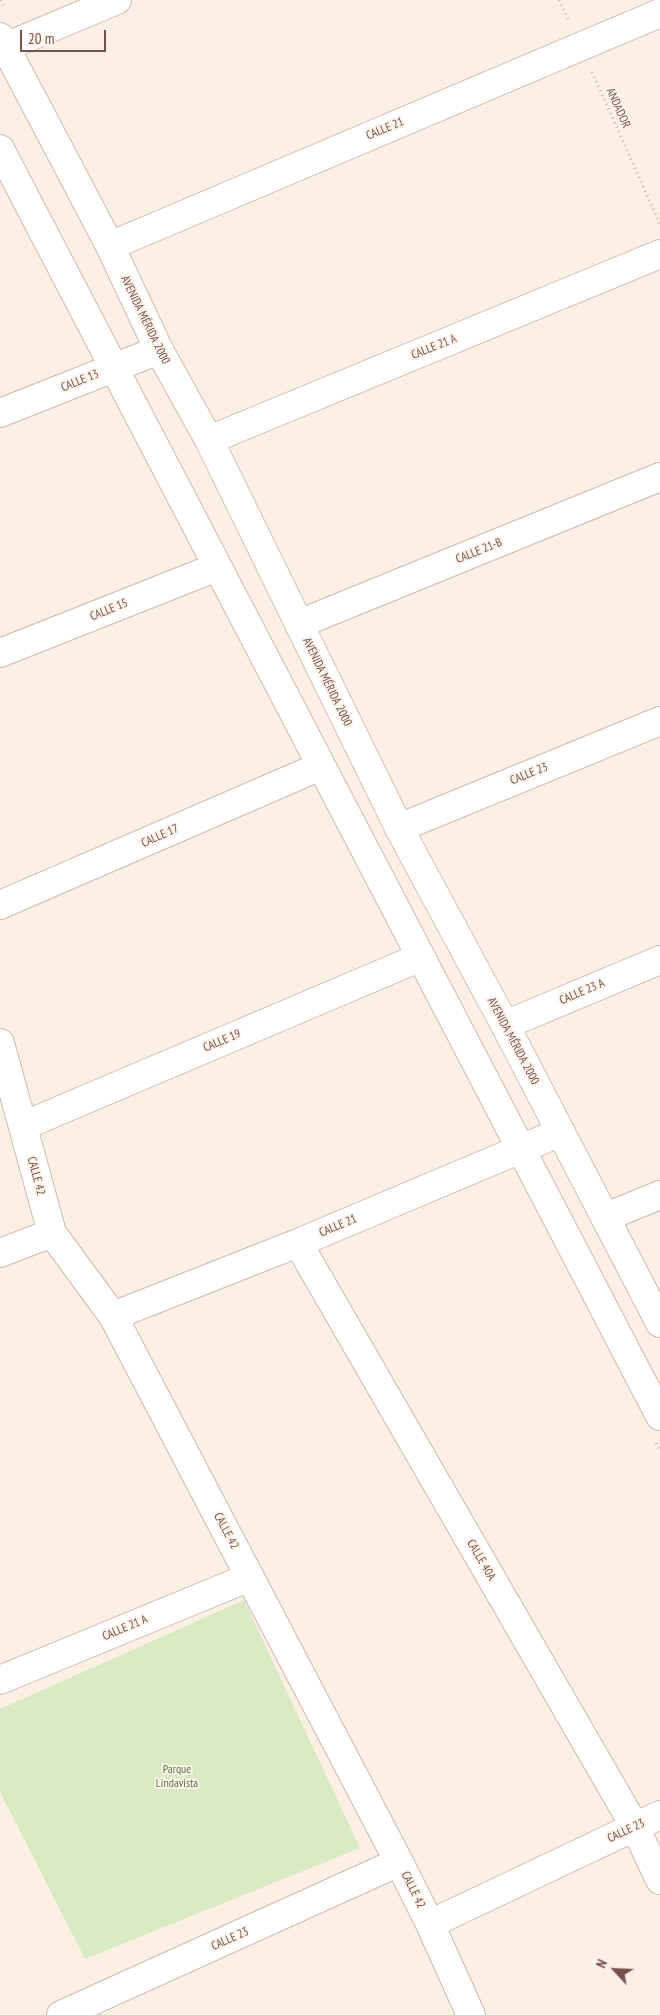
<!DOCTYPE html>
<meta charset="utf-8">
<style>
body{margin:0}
#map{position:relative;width:660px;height:2015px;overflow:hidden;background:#fcf0e5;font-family:"PT Sans Narrow",sans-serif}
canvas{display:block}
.north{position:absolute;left:590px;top:1945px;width:50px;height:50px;-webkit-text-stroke:4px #fff4ec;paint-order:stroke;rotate:295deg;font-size:14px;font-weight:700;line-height:20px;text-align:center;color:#76534a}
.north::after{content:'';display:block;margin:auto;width:18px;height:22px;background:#76534a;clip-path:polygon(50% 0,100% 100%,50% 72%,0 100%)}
.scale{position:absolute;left:20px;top:30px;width:86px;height:22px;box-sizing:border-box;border:2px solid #76534a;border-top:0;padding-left:6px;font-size:15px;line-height:18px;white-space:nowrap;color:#76534a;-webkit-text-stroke:4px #fff4ec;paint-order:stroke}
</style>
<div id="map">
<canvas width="660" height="2015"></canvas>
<div class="north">N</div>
<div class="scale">20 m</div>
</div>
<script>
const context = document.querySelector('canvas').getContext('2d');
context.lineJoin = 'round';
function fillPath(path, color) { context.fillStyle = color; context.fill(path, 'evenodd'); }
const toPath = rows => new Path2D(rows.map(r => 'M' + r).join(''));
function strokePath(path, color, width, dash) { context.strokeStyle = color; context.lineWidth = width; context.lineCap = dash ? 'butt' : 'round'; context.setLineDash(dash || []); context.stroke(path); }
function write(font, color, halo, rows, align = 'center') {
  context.font = font + ' "PT Sans Narrow",sans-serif'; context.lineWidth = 4; context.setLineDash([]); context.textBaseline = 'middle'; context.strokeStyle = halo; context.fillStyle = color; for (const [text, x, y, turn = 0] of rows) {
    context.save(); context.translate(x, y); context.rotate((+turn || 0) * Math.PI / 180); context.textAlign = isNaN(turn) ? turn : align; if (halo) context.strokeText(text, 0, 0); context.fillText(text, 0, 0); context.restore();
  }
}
fillPath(toPath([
 [244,1600,360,1848,85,1959,0,1792,0,1709]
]), '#d9eac3');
const street = toPath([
 [5,47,117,0],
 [110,246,660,13],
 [0,413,159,350],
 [209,440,660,254],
 [299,624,660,477],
 [0,653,217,567],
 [399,828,660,721],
 [0,905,321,766],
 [505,1025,660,960],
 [0,1043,52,1233,113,1316,399,1862,430,1924,471,2015],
 [23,1126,421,957],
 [606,1217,660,1195],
 [298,1243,635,1827,660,1880],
 [0,1253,52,1233],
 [113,1316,298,1243,561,1132],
 [0,1680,250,1577],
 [430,1924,660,1815],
 [61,2015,399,1862]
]);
const secondary = toPath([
 [0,37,110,246,159,350,209,440,399,828,505,1025,660,1323],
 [0,149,660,1416]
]);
strokePath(street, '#d0b8ae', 30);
strokePath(secondary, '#d6b9ad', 30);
strokePath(toPath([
 [1,0,5,9],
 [559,0,569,21],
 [592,72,660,224],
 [656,1443,660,1451]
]), '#d7ada0', 3, [1, 4]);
strokePath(street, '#fff', 28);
strokePath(secondary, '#fff', 28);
write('12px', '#76534a', '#fff4ec', [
 ["ANDADOR",618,108,66],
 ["CALLE 21",385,129,-23],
 ["AVENIDA MÉRIDA 2000",145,320,64],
 ["CALLE 21 A",434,347,-22],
 ["CALLE 13",80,381,-22],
 ["CALLE 21-B",479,551,-22],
 ["CALLE 15",109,610,-22],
 ["AVENIDA MÉRIDA 2000",327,682,64],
 ["CALLE 23",529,774,-22],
 ["CALLE 17",160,836,-24],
 ["CALLE 23 A",582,992,-23],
 ["CALLE 19",222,1041,-23],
 ["AVENIDA MÉRIDA 2000",513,1041,62],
 ["CALLE 42",36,1176,75],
 ["CALLE 21",338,1226,-23],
 ["CALLE 42",226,1531,62],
 ["CALLE 40A",481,1560,60],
 ["CALLE 21 A",125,1628,-23],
 ["CALLE 23",626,1831,-25],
 ["CALLE 42",413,1890,64],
 ["CALLE 23",230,1939,-24]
]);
write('12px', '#58753f', '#fff4ec', [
 ["Parque",177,1770],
 ["Lindavista",177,1784]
]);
</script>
